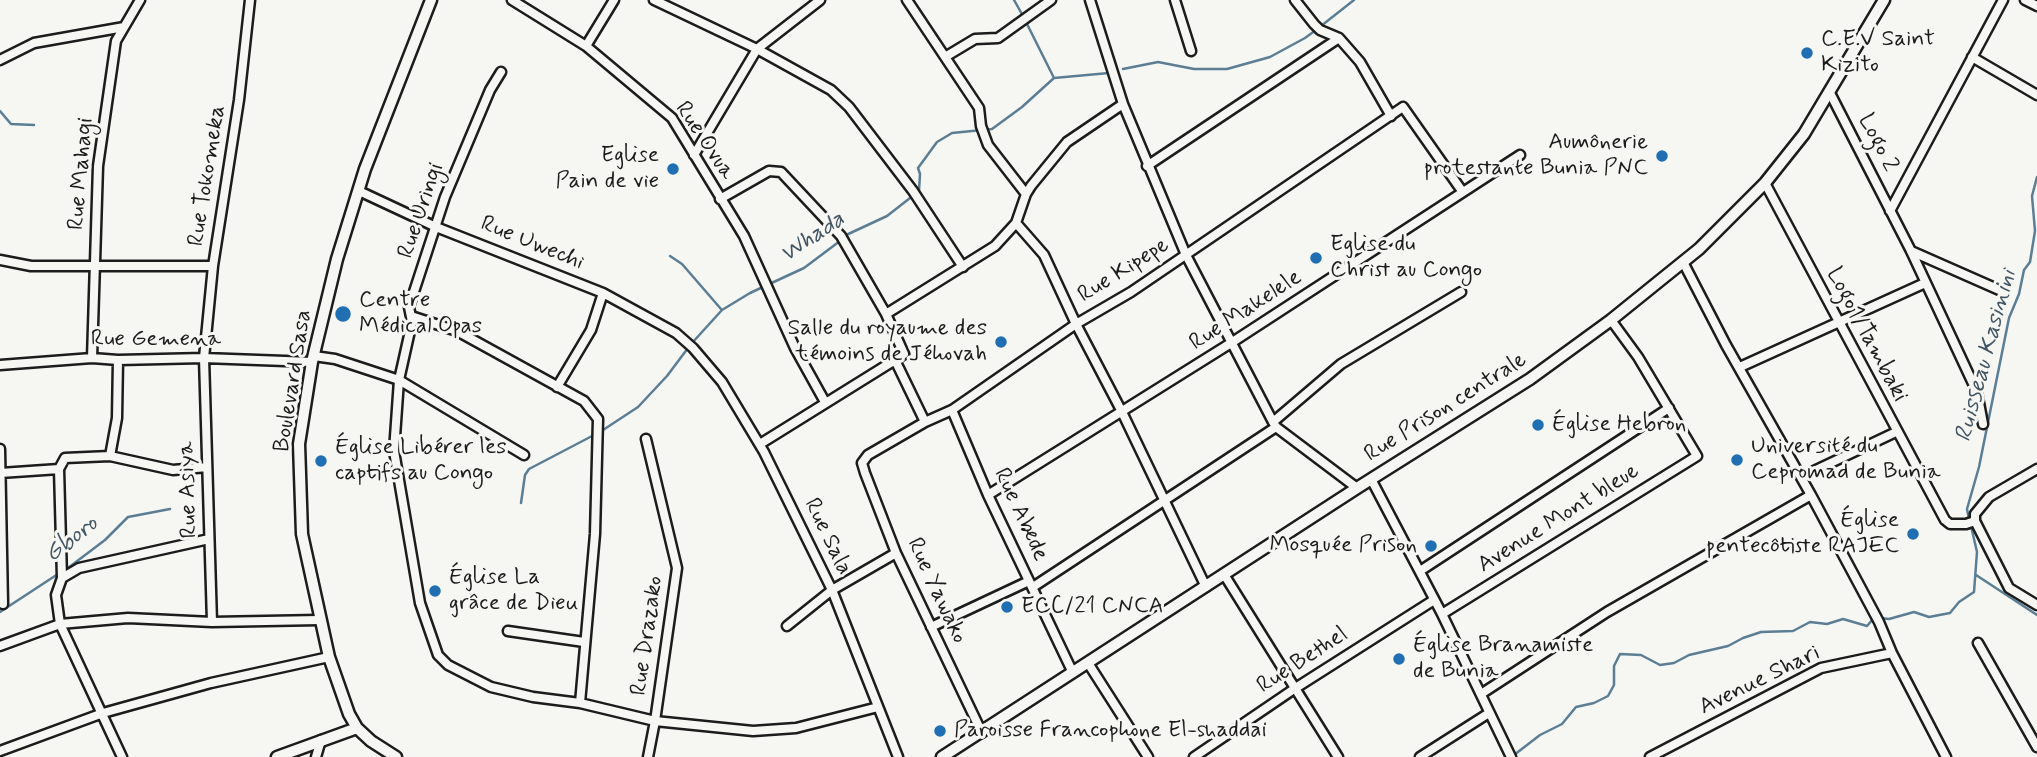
<!DOCTYPE html>
<meta charset="utf-8">
<style>
body{margin:0}
canvas{display:block;background:#f6f6f2}
</style>
<canvas width="2037" height="757"></canvas>
<script>
const context = document.querySelector('canvas').getContext('2d');
context.lineJoin = 'round';
const toPath = rows => new Path2D(rows.map(r => 'M' + r).join(''));
function strokePath(path, color, width, dash) { context.strokeStyle = color; context.lineWidth = width; context.lineCap = dash ? 'butt' : 'round'; context.setLineDash(dash || []); context.stroke(path); }
function write(font, color, halo, rows, align = 'center') {
  context.font = font + ' Mynerve,sans-serif'; context.lineWidth = 6; context.setLineDash([]); context.textBaseline = 'middle'; context.strokeStyle = halo; context.fillStyle = color; for (const [text, x, y, turn = 0] of rows) {
    context.save(); context.translate(x, y); context.rotate((+turn || 0) * Math.PI / 180); context.textAlign = isNaN(turn) ? turn : align; if (halo) context.strokeText(text, 0, 0); context.fillText(text, 0, 0); context.restore();
  }
}
strokePath(toPath([
 [1014,0,1023,16],
 [1026,22,1054,78],
 [1321,26,1354,0],
 [1123,69,1158,62,1194,69,1227,69,1270,57,1305,38,1316,30],
 [0,111,11,124,34,125],
 [844,236,887,216,919,191,920,174,918,168,937,142,952,133,992,129,1022,107,1054,78,1109,73],
 [670,256,682,264,721,309],
 [692,343,722,310,750,293,804,268,840,241],
 [600,432,638,407,667,376,688,348],
 [521,503,525,475,529,469,594,435],
 [1969,519,1967,509,1979,467,2009,318,2019,294,2024,270,2030,262,2035,231,2032,196,2037,177],
 [64,571,105,540,128,517,170,509],
 [1976,575,2037,615],
 [0,612,58,574],
 [1880,618,1889,619,1914,612,1929,617,1950,613,1959,602,1974,592,1977,552,1971,526],
 [1514,755,1540,735,1562,724,1576,707,1594,703,1608,696,1614,685,1614,666,1620,654,1641,655,1660,665,1674,663,1689,655,1728,646,1743,638,1761,632,1793,631,1810,622,1827,624,1843,619,1867,626,1873,619]
]), '#5c7e95', 2.5);
const minor = toPath([
 [512,0,586,46,672,118,744,236,795,348,825,402],
 [654,0,757,49,831,90,849,107,913,191,963,267],
 [907,0,979,108,981,126,988,145,1026,194],
 [1090,0,1123,104,1186,255,1273,422,1276,427,1357,488],
 [1175,0,1191,51],
 [1295,0,1314,24,1320,30,1339,38,1360,62,1391,116],
 [2025,0,2037,6],
 [586,46,614,0],
 [945,57,975,39,998,38,1051,0],
 [1972,57,2037,95],
 [0,60,34,43,124,27],
 [501,72,490,90,445,197,409,307,412,322,399,380,394,451,420,603,438,655,448,665,491,687,533,697,580,703,655,721,753,731,796,728,878,707],
 [1830,93,1911,251,1977,392,1983,424],
 [694,155,757,49,820,0],
 [1147,166,1339,38],
 [1765,183,1945,520,1950,524,1966,524,1975,521],
 [359,191,436,227,603,293,676,333,693,348,722,382,764,452,832,590,898,757],
 [720,199,769,171,781,172,841,236,886,314,904,354,895,360,925,422],
 [1890,211,2003,0],
 [1016,223,1044,255,1076,324,1122,412,1206,587],
 [1911,251,2004,292],
 [0,260,31,266,213,266],
 [1683,262,1726,345,1811,495,1879,622,1892,653,1946,757],
 [886,314,995,246,1016,223,1026,194,1031,186,1067,142,1123,104],
 [411,316,457,331,584,401,598,419,595,534,580,703],
 [314,356,335,359,399,380,524,455],
 [92,358,98,166,116,41,140,0],
 [0,365,92,358,118,360,204,358,312,362],
 [1740,367,1925,283],
 [557,387,591,330,603,293],
 [952,410,988,495,1073,673],
 [1273,422,1341,364,1461,292],
 [646,439,677,568,655,721,648,757],
 [760,444,895,360],
 [0,449,3,604],
 [110,456,117,418,118,360],
 [0,473,59,469],
 [1801,477,1896,432],
 [1371,479,1442,614,1511,757],
 [988,495,1231,343,1520,155],
 [1975,521,2009,588,2037,605],
 [1975,521,1975,514,1989,497,2037,469],
 [1420,571,1669,408],
 [1225,576,1338,757],
 [62,578,59,469,65,458,110,456,173,470,207,467],
 [1033,587,1276,427],
 [1442,614,1697,456,1638,357,1611,320],
 [212,622,204,358,213,266,239,100,250,0],
 [787,626,832,590,896,553],
 [931,627,1029,581],
 [508,631,584,642],
 [1978,643,2037,747],
 [0,646,60,624,128,618,212,622,319,620],
 [1088,663,1148,757],
 [1481,694,1607,612,1811,495],
 [982,733,896,553,865,473,862,463,868,455,925,422,952,410,1076,324,1131,292,1403,107,1462,191],
 [0,751,103,713,211,683,329,657],
 [122,757,60,624,56,595,62,578,79,568,209,539],
 [316,757,321,740],
 [1194,757,1294,689,1434,600],
 [1420,757,1489,713],
 [1650,757,1821,668,1892,653]
]);
const tertiary = toPath([
 [277,757,357,728],
 [396,757,371,741,357,728,349,714,329,657,302,534,299,444,312,362,337,259,365,169,431,0],
 [942,757,1357,488,1530,379,1611,320,1699,249,1765,183,1804,134,1884,0]
]);
strokePath(minor, '#1c1c1c', 13);
strokePath(tertiary, '#1c1c1c', 15);
strokePath(minor, '#f6f6f2', 8);
strokePath(tertiary, '#f6f6f2', 10);
for (const [x, y, r, color] of [
 [1807,53,7,"#1f6fb2"],
 [1662,156,7,"#1f6fb2"],
 [673,169,7,"#1f6fb2"],
 [1316,258,7,"#1f6fb2"],
 [343,314,9,"#1f6fb2"],
 [1001,342,7,"#1f6fb2"],
 [1538,425,7,"#1f6fb2"],
 [1737,460,7,"#1f6fb2"],
 [321,461,7,"#1f6fb2"],
 [1913,534,7,"#1f6fb2"],
 [1431,546,7,"#1f6fb2"],
 [435,591,7,"#1f6fb2"],
 [1007,607,7,"#1f6fb2"],
 [1399,659,7,"#1f6fb2"],
 [940,731,7,"#1f6fb2"]
]) { const dot = new Path2D(); dot.arc(x, y, r, 0, 2 * Math.PI); context.fillStyle = color; context.fill(dot); strokePath(dot, '#f6f6f2', 2.5); }
write('23px', '#1c1c1c', '#f6f6f2', [
 ["C.E.V Saint",1821,40],
 ["Kizito",1821,66],
 ["Aumônerie",1648,143,"right"],
 ["protestante Bunia PNC",1648,169,"right"],
 ["Eglise",659,156,"right"],
 ["Pain de vie",659,182,"right"],
 ["Eglise du",1330,245],
 ["Christ au Congo",1330,271],
 ["Centre",359,301],
 ["Médical Opas",359,327],
 ["Salle du royaume des",987,329,"right"],
 ["témoins de Jéhovah",987,355,"right"],
 ["Église Hebron",1552,425],
 ["Université du",1751,447],
 ["Cepromad de Bunia",1751,473],
 ["Église Libérer les",335,448],
 ["captifs au Congo",335,474],
 ["Église",1899,521,"right"],
 ["pentecôtiste RAJEC",1899,547,"right"],
 ["Mosquée Prison",1417,546,"right"],
 ["Église La",449,578],
 ["grâce de Dieu",449,604],
 ["ECC/21 CNCA",1021,607],
 ["Église Branamiste",1413,646],
 ["de Bunia",1413,672],
 ["Paroisse Francophone El-shaddai",954,731]
], 'left');
write('23px', '#1c1c1c', '#f6f6f2', [
 ["Rue Ovua",704,141,56],
 ["Logo 2",1877,143,63],
 ["Rue Mahagi",82,174,-85],
 ["Rue Tokomeka",208,176,-81],
 ["Rue Uringi",422,211,-71],
 ["Rue Uwechi",532,244,22],
 ["Rue Kipepe",1124,271,-32],
 ["Rue Makelele",1246,311,-33],
 ["Logo1/Tambaki",1866,335,62],
 ["Rue Gemena",156,340],
 ["Boulevard Sasa",294,381,-81],
 ["Rue Prison centrale",1446,408,-32],
 ["Rue Asiya",189,490,-92],
 ["Rue Abede",1020,515,65],
 ["Avenue Mont bleue",1559,519,-32],
 ["Rue Sala",827,537,64],
 ["Rue Yawako",936,591,65],
 ["Rue Drazako",648,636,-82],
 ["Rue Bethel",1303,661,-33],
 ["Avenue Shari",1760,681,-26]
]);
write('italic 24px', '#415562', '#f6f6f2', [
 ["Whada",813,238,-34],
 ["Ruisseau Kasinini",1987,356,-75],
 ["Gboro",72,540,-38]
]);
</script>
